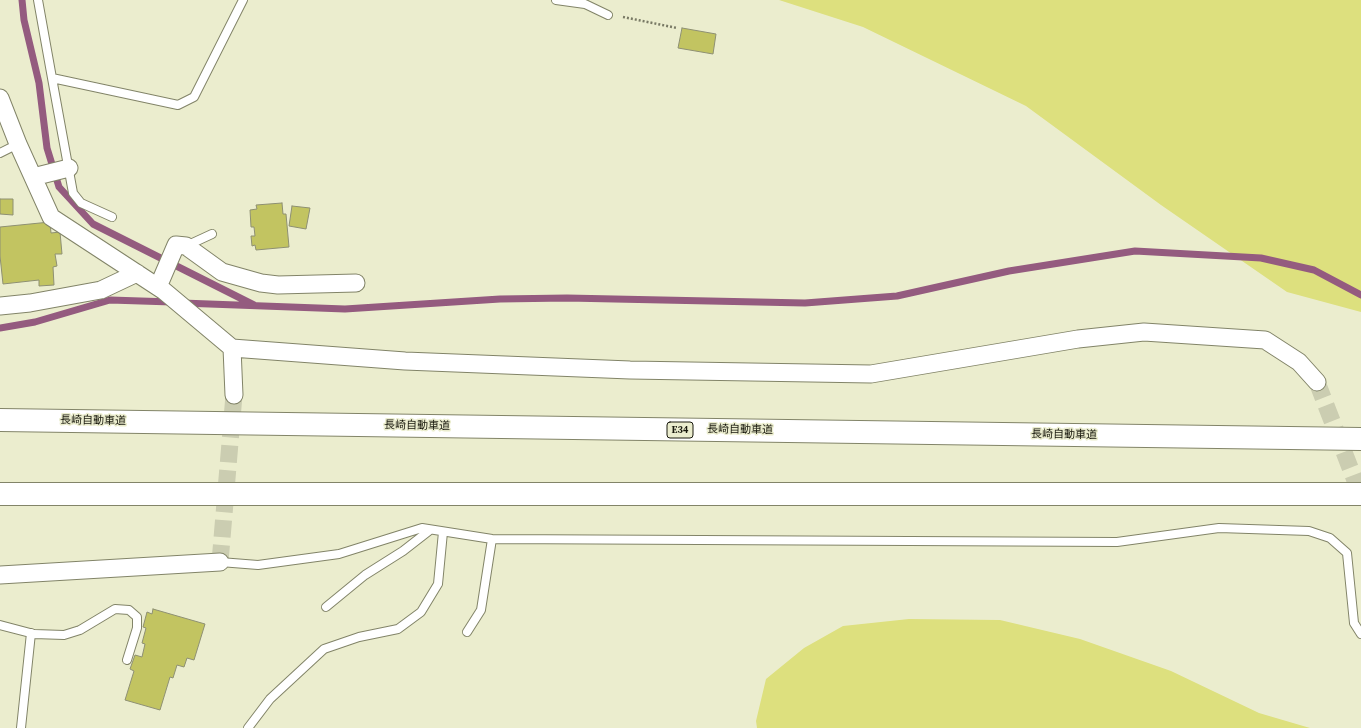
<!DOCTYPE html>
<meta charset="utf-8">
<style>
body{margin:0}
canvas{display:block;background:#ebedce}
</style>
<canvas width="1361" height="728"></canvas>
<script>
const context = document.querySelector('canvas').getContext('2d');
context.lineJoin = 'round';
function fillPath(path, color) { context.fillStyle = color; context.fill(path, 'evenodd'); }
const toPath = rows => new Path2D(rows.map(r => 'M' + r).join(''));
function strokePath(path, color, width, dash) { context.strokeStyle = color; context.lineWidth = width; context.lineCap = dash ? 'butt' : 'round'; context.setLineDash(dash || []); context.stroke(path); }
function write(font, color, halo, rows, align = 'center') {
  context.font = font + ' "Source Serif 4","Noto Sans JP",serif'; context.lineWidth = 3; context.setLineDash([]); context.textBaseline = 'middle'; context.strokeStyle = halo; context.fillStyle = color; for (const [text, x, y, turn = 0] of rows) {
    context.save(); context.translate(x, y); context.rotate((+turn || 0) * Math.PI / 180); context.textAlign = isNaN(turn) ? turn : align; if (halo) context.strokeText(text, 0, 0); context.fillText(text, 0, 0); context.restore();
  }
}
fillPath(toPath([
 [779,0,1361,0,1361,312,1287,292,1161,205,1026,106,863,27],
 [909,619,1000,620,1080,639,1171,671,1259,713,1310,728,757,728,756,721,766,679,804,648,843,626]
]), '#dde07e');
strokePath(toPath([
 [22,0,24,20,39,83,47,148,59,187,93,224,254,305],
 [182,303,345,309,500,299,567,298,805,303,897,296,1009,271,1135,251,1261,258,1314,270,1361,295],
 [0,328,35,322,110,300,172,302]
]), '#945b7f', 7);
const building = toPath([
 [682,28,716,34,713,54,678,48,682,28],
 [0,199,13,199,13,215,0,214,0,199],
 [282,203,283,214,286,214,289,247,256,250,255,245,252,246,251,236,255,236,254,227,251,227,250,210,257,209,256,205,282,203],
 [292,206,310,208,306,229,289,226,292,206],
 [50,222,51,233,60,232,62,254,55,254,57,266,53,267,54,285,39,286,39,280,3,284,0,256,0,227,50,222],
 [153,609,205,624,194,660,187,658,184,667,177,665,173,678,170,677,160,710,125,700,134,671,130,669,135,655,142,657,145,644,142,643,146,628,143,627,147,612,152,614,153,609]
]);
fillPath(building, '#c2c461');
strokePath(building, '#8e9073', 1);
strokePath(toPath([
 [1317,382,1361,496],
 [220,562,234,395]
]), '#cbcdb1', 17, [17, 8]);
const service = toPath([
 [38,0,52,78,178,105,194,97,243,0],
 [556,0,585,4,608,15],
 [52,78,73,193,81,203,112,217],
 [0,153,18,144],
 [186,246,212,234],
 [220,562,258,565,339,554,422,528,492,539,1117,542,1219,528,1309,531,1330,538,1347,553,1354,623,1361,634],
 [326,607,365,575,403,551,430,530],
 [0,625,34,634,64,635,80,630,115,609,129,610,137,617,137,628,127,660],
 [467,632,481,610,492,539],
 [21,728,31,633],
 [248,728,270,699,324,649,359,637,398,629,421,612,438,584,443,532]
]);
const minor = toPath([
 [0,98,18,144,51,217,164,291,232,348,405,361,630,370,871,374,1078,339,1144,332,1265,340,1299,362,1317,382],
 [33,177,69,168],
 [158,287,176,245,186,246,222,272,261,283,278,285,356,283],
 [0,306,30,303,101,290,137,273],
 [232,348,234,395],
 [0,575,220,562]
]);
const motorway = toPath([
 [0,420,1361,439],
 [0,494,1361,494]
]);
strokePath(service, '#828468', 10);
strokePath(minor, '#828468', 19);
strokePath(motorway, '#828468', 24);
strokePath(toPath([
 [623,17,677,28]
]), '#797a65', 2.5, [2, 2]);
strokePath(service, '#fff', 8);
strokePath(minor, '#fff', 17);
strokePath(motorway, '#fff', 22);
for (const [x, y, w] of [
 [680,430,26]
]) { const box = new Path2D(); box.roundRect(x - w / 2, y - 8, w, 16, 3); context.fillStyle = '#ebedce'; context.fill(box); strokePath(box, '#18180d', 1); }
write('bold 10px', '#18180d', null, [
 ["E34",680,430]
]);
write('11px', '#18180d', '#ebedce', [
 ["長崎自動車道",93,421,1],
 ["長崎自動車道",417,426,1],
 ["長崎自動車道",740,430,1],
 ["長崎自動車道",1064,435,1]
]);
</script>
